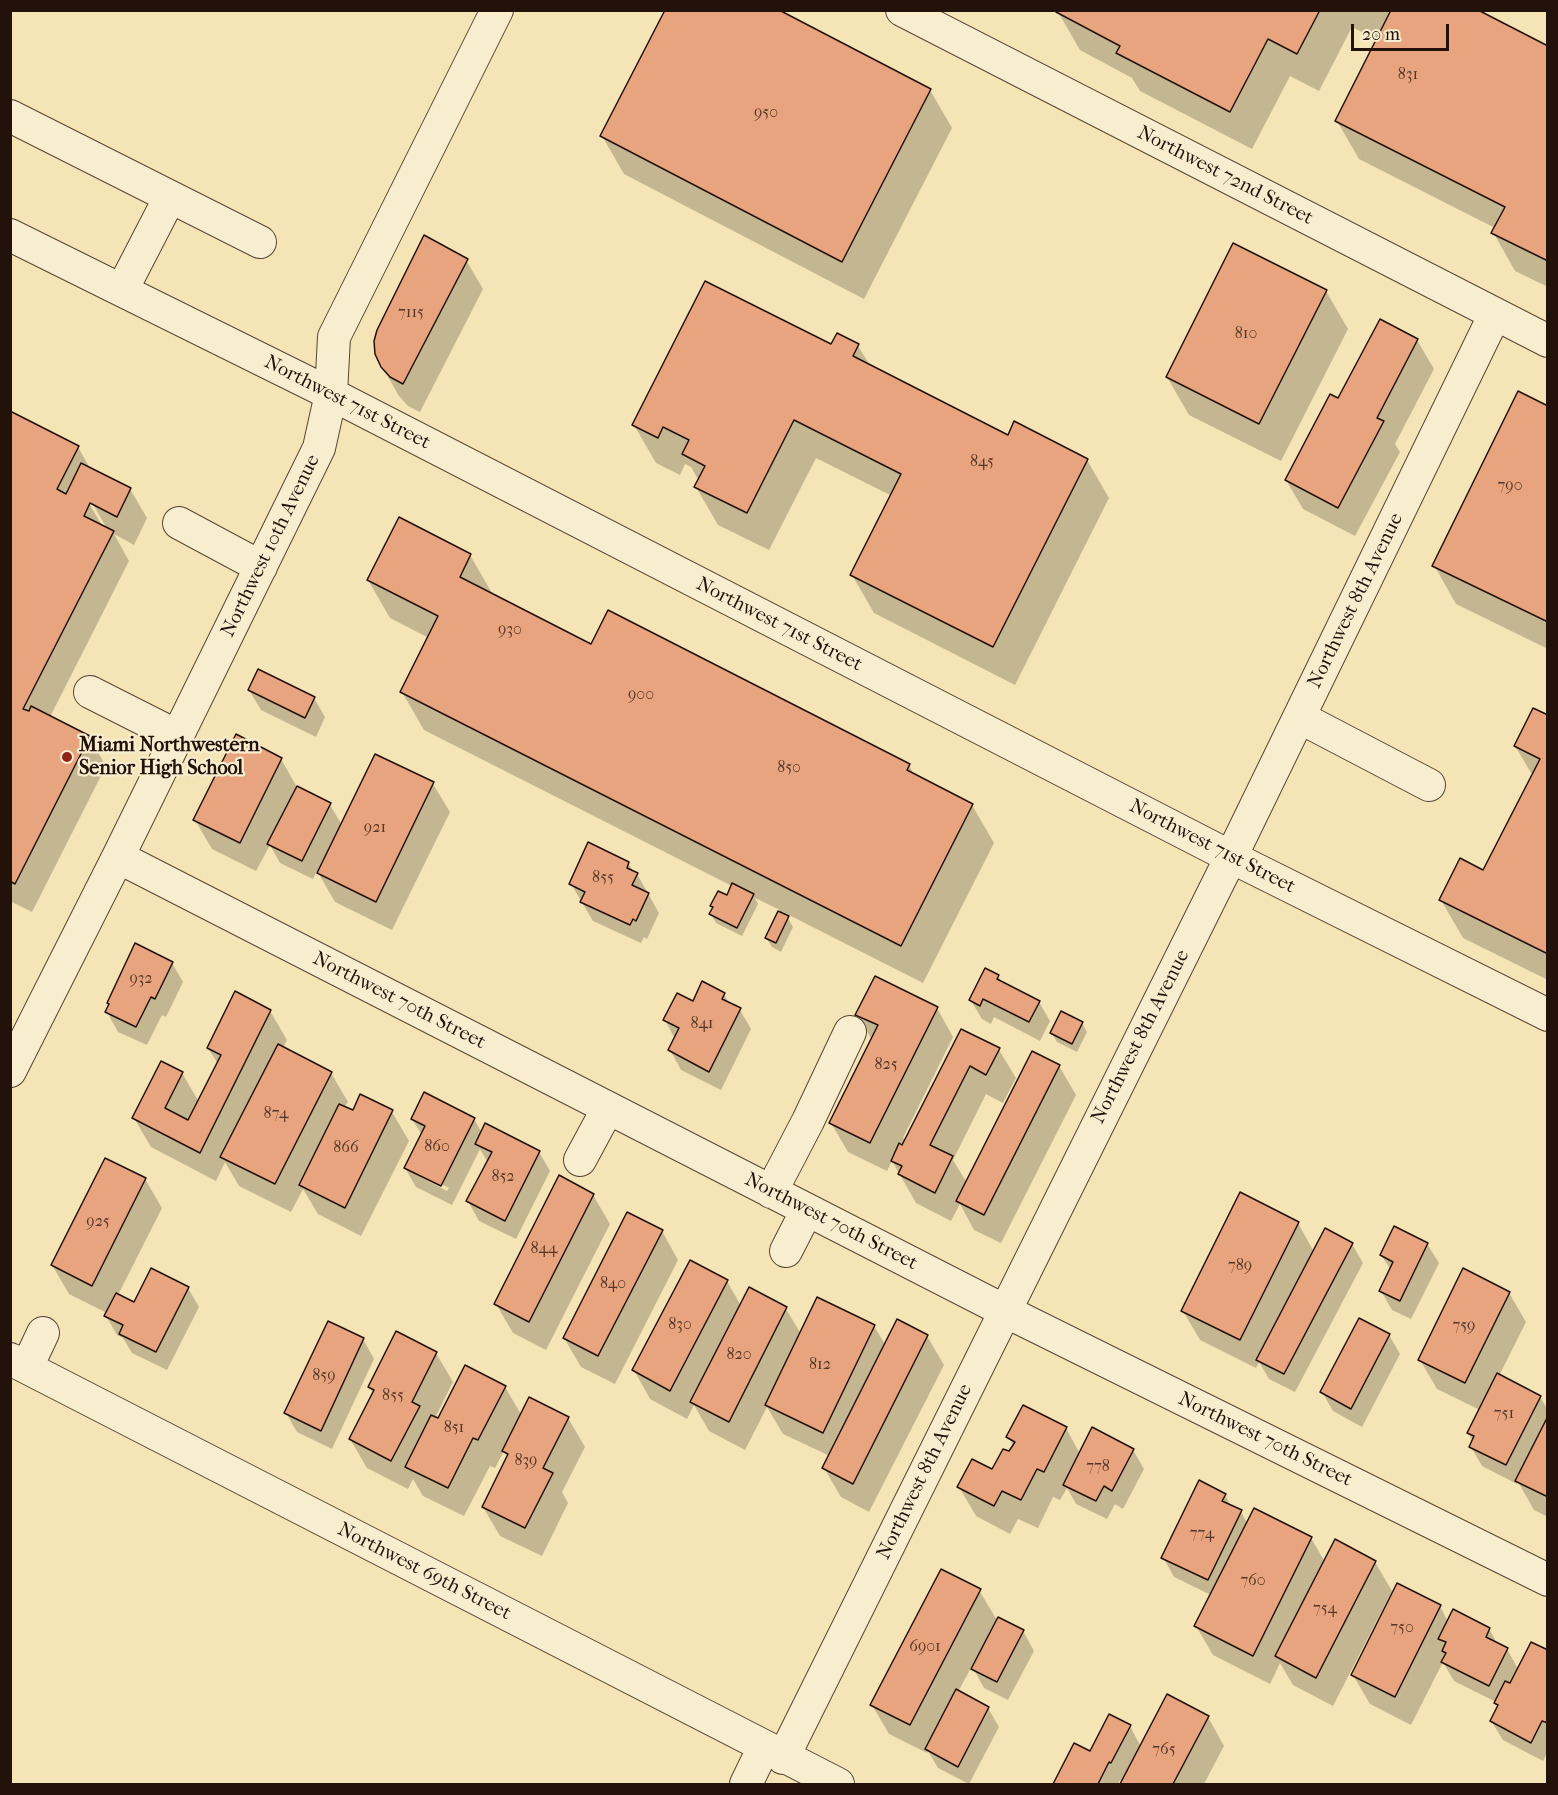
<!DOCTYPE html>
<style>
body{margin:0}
#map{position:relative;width:1558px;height:1795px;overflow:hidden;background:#f5e4b5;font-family:"IM FELL French Canon",serif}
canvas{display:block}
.frame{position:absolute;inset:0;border:12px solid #23120a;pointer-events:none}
.scale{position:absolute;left:1351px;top:24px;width:98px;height:27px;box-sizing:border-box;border:3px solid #23120a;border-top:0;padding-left:8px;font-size:18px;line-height:21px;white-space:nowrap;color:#23120a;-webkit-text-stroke:4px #f8edcf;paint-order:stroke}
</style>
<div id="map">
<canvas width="1558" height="1795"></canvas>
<div class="frame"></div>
<div class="scale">20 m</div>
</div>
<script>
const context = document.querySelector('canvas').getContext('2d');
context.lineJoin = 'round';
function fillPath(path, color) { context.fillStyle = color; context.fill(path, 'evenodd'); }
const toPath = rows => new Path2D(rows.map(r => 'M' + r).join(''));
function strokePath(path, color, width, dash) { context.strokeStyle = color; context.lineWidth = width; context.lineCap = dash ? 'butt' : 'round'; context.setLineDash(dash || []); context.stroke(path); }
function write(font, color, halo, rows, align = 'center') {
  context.font = font + ' "IM FELL French Canon",serif'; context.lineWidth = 4.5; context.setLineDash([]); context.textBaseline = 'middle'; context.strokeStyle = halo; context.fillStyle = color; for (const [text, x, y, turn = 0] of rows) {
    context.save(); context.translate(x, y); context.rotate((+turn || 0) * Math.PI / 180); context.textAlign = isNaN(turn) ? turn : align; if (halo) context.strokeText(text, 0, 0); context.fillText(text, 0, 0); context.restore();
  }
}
fillPath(toPath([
 [1059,10,1475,10,1548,48,1548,287,1515,271,1493,232,1495,228,1359,159,1337,121,1378,40,1352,27,1319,91,1290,76,1252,149,1140,91,1132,78,1080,50,1058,12],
 [930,90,952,128,864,299,624,174,602,136],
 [466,260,483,289,420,412,408,406,399,396,382,366],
 [1326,291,1348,329,1281,461,1189,415,1167,377],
 [1417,340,1434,369,1395,444,1400,452,1355,536,1303,509,1286,480,1339,400],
 [832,346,858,346,871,367,1008,437,1087,460,1109,498,1015,685,874,613,852,575,892,496,816,458,769,550,718,525,696,487,699,481,691,467,685,464,680,475,656,463,634,425],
 [1548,407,1548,649,1456,604,1434,565],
 [10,412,78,447,91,470,130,489,147,518,134,545,114,534,129,561,50,717,89,737,106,766,32,912,10,901],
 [90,499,106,527,103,527,87,500],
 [470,555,492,593,491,595,592,646,909,765,915,777,972,805,994,843,923,983,785,913,793,927,781,952,772,947,766,938,780,910,755,898,758,904,742,936,716,923,711,914,714,909,712,906,727,897,732,886,424,730,402,692,429,638,390,618,368,580],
 [249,690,314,698,325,717,316,737,261,710],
 [1548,717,1548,980,1463,938,1441,900,1484,872,1533,776,1515,746],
 [281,759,298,789,330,805,342,825,433,784,450,812,392,930,335,902,317,871,313,879,280,863,270,845,256,871,212,849,195,820],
 [628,863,634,872,637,874,659,913,647,939,644,937,641,943,593,921,571,884],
 [172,963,183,982,166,1017,162,1015,147,1045,118,1032,107,1012],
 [998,976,1002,983,1039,1002,1050,1021,1040,1041,994,1017,991,1024,982,1019,970,999],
 [724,994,730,1005,740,1010,751,1029,721,1090,681,1070,670,1050,675,1039,665,1020,693,1003],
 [937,1008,953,1037,903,1138,906,1139,962,1031,999,1050,1016,1078,1003,1103,986,1094,953,1160,967,1183,1059,1066,1076,1095,1001,1243,974,1230,960,1204,951,1221,916,1203,892,1161,887,1171,848,1152,831,1123,872,1040,857,1015],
 [270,1011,287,1040,283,1048,331,1073,348,1102,344,1108,353,1112,392,1112,409,1141,361,1236,318,1214,303,1189,291,1212,239,1186,225,1162,216,1181,151,1147,134,1118,182,1073,199,1102,218,1064,208,1048],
 [1082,1023,1087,1032,1077,1052,1057,1042,1052,1033],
 [412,1119,474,1119,482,1133,539,1152,550,1171,516,1239,479,1221,468,1201,488,1163,480,1149,452,1205,416,1187,405,1168,422,1135],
 [420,1174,449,1188,447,1191,420,1177],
 [145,1179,162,1208,118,1295,135,1304,188,1288,199,1307,167,1370,132,1353,123,1338,117,1335,106,1316,107,1313,69,1294,52,1265],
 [593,1195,610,1224,546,1350,513,1333,496,1304],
 [1298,1223,1314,1252,1352,1244,1363,1263,1295,1392,1269,1379,1259,1362,1256,1368,1200,1340,1183,1311],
 [662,1231,678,1260,615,1384,581,1367,564,1338],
 [1427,1244,1439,1263,1411,1319,1392,1310,1381,1291,1391,1270,1381,1255],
 [727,1281,741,1306,750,1289,786,1309,801,1334,874,1326,886,1346,927,1336,944,1365,869,1512,841,1497,824,1468,830,1456,783,1434,767,1407,745,1450,709,1431,694,1405,687,1419,650,1399,634,1370],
 [1509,1293,1526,1322,1499,1376,1540,1397,1548,1410,1548,1517,1534,1510,1518,1482,1517,1484,1482,1466,1471,1447,1473,1442,1468,1433,1480,1410,1437,1389,1420,1360],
 [1389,1335,1400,1354,1362,1427,1333,1411,1322,1392],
 [363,1339,374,1359,332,1449,297,1432,286,1413],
 [436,1353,453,1382,435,1418,439,1420,505,1387,522,1416,568,1418,585,1447,562,1492,568,1503,542,1556,500,1536,483,1507,508,1458,504,1451,495,1468,490,1466,464,1516,423,1496,413,1479,408,1489,367,1468,350,1439,374,1394,369,1387],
 [1066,1428,1080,1454,1133,1450,1144,1469,1123,1509,1115,1504,1107,1519,1076,1504,1067,1488,1060,1500,1053,1497,1038,1528,1018,1519,1010,1534,976,1516,959,1487,993,1471,1010,1453,1014,1447,1008,1437],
 [1225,1495,1232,1508,1241,1512,1247,1523,1311,1538,1325,1562,1375,1562,1392,1591,1333,1706,1293,1685,1280,1663,1270,1684,1213,1655,1196,1626,1211,1595,1174,1577,1163,1557],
 [979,1590,998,1622,1023,1631,1034,1651,1008,1700,984,1688,972,1666,958,1692,988,1708,999,1727,969,1784,938,1768,928,1751,927,1753,889,1734,872,1705],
 [1440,1606,1448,1622,1489,1629,1498,1645,1507,1649,1518,1669,1548,1652,1548,1751,1543,1761,1503,1740,1491,1721,1498,1707,1496,1702,1454,1681,1443,1662,1411,1725,1370,1704,1353,1675],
 [1208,1717,1224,1746,1204,1784,1122,1784,1123,1782,1120,1780,1118,1784,1054,1784,1075,1745,1091,1753,1130,1726,1141,1747]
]), '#0003');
const building = toPath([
 [665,10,779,10,931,89,842,262,600,136,665,10],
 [1058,10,1320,10,1297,54,1268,39,1230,112,1116,53,1120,46,1056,12,1058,10],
 [1391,10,1478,10,1548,46,1548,261,1491,233,1505,207,1335,121,1391,10],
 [424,235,468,259,403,384,390,377,381,367,375,354,374,341,377,330,424,235],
 [1233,243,1327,290,1259,424,1166,377,1233,243],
 [705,281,831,344,837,333,859,344,853,356,1008,435,1014,421,1088,459,993,647,850,575,901,474,794,420,747,513,694,487,705,466,682,454,689,440,663,427,658,438,632,425,705,281],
 [1380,319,1418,339,1377,418,1384,421,1338,508,1285,480,1330,394,1338,398,1380,319],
 [1518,391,1548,406,1548,622,1432,566,1518,391],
 [10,411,79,446,57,489,66,494,81,463,131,488,117,517,90,503,84,516,114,531,23,709,29,711,31,706,90,736,15,884,10,881,10,411],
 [399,517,471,554,460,577,591,644,608,610,910,764,907,770,973,804,901,946,400,692,438,616,367,580,399,517],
 [258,669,315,697,305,718,248,690,258,669],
 [1533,708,1548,715,1548,954,1439,900,1460,858,1483,870,1540,759,1514,746,1533,708],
 [236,734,282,758,240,843,193,820,236,734],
 [375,754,434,782,376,902,317,873,375,754],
 [297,786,331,803,302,861,267,844,297,786],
 [588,842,629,862,627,868,638,873,632,885,649,893,636,921,633,919,630,925,580,902,585,892,569,884,588,842],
 [732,883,754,894,737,928,709,914,713,907,710,906,718,891,727,895,732,883],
 [778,911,789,916,776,943,765,938,778,911],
 [135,943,173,962,155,999,151,997,136,1027,105,1012,109,1004,107,1003,135,943],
 [985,968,999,975,997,979,1040,1001,1029,1022,983,999,980,1006,969,1000,985,968],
 [875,976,938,1007,870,1143,829,1123,878,1025,855,1015,875,976],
 [702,981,725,993,722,999,741,1008,709,1072,668,1050,679,1028,663,1020,677,993,693,1001,702,981],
 [235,991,271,1010,200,1153,132,1118,161,1061,183,1072,165,1108,188,1120,221,1055,207,1048,235,991],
 [1061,1011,1083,1022,1072,1044,1050,1033,1061,1011],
 [961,1029,1000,1048,986,1075,970,1066,930,1145,953,1156,935,1193,898,1174,902,1166,891,1161,899,1143,902,1145,961,1029],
 [278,1044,332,1072,275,1184,220,1157,278,1044],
 [1032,1051,1060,1065,984,1215,956,1201,1032,1051],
 [424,1092,475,1118,441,1186,404,1168,425,1126,411,1119,424,1092],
 [360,1094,393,1110,345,1208,299,1185,339,1104,353,1110,360,1094],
 [485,1123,540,1151,505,1221,466,1201,492,1152,475,1144,485,1123],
 [105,1158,146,1178,92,1286,51,1265,105,1158],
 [559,1175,594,1194,529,1322,494,1304,559,1175],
 [1240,1192,1299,1222,1240,1340,1181,1311,1240,1192],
 [627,1212,663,1230,598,1356,563,1338,627,1212],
 [1394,1226,1428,1243,1400,1301,1379,1291,1393,1262,1380,1255,1394,1226],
 [1325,1228,1353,1243,1284,1374,1256,1360,1325,1228],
 [690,1260,728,1280,670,1391,632,1370,690,1260],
 [151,1268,189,1287,156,1352,119,1334,123,1325,104,1316,116,1293,134,1302,151,1268],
 [1463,1268,1510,1292,1465,1383,1418,1360,1463,1268],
 [749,1287,787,1307,729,1422,690,1402,749,1287],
 [817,1297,875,1325,823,1433,765,1405,817,1297],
 [1359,1318,1390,1334,1351,1409,1320,1392,1359,1318],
 [897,1319,928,1335,853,1484,822,1468,897,1319],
 [328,1321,364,1338,321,1431,284,1413,328,1321],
 [396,1331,437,1352,412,1402,420,1406,391,1461,349,1439,374,1390,368,1387,396,1331],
 [465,1365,506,1386,478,1440,473,1438,448,1488,405,1467,431,1415,438,1418,465,1365],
 [1497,1373,1541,1396,1506,1465,1469,1447,1474,1436,1467,1433,1497,1373],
 [529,1397,569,1417,543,1468,553,1473,525,1528,482,1507,508,1454,502,1451,529,1397],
 [1023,1405,1067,1427,1044,1472,1037,1469,1021,1500,1002,1491,994,1506,957,1487,972,1459,992,1469,1003,1449,1009,1451,1015,1442,1006,1437,1023,1405],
 [1548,1416,1548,1497,1515,1481,1548,1416],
 [1092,1427,1134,1449,1112,1491,1104,1486,1096,1501,1063,1485,1092,1427],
 [1199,1480,1226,1494,1222,1501,1242,1510,1208,1580,1161,1558,1199,1480],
 [1254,1508,1312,1537,1253,1656,1194,1626,1254,1508],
 [1335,1539,1376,1561,1316,1678,1275,1656,1335,1539],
 [941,1569,981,1589,910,1725,870,1705,941,1569],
 [1397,1583,1441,1605,1395,1697,1351,1675,1397,1583],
 [1453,1609,1490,1628,1486,1637,1508,1648,1489,1686,1441,1662,1446,1653,1442,1651,1446,1642,1438,1639,1453,1609],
 [998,1617,1024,1630,997,1682,971,1669,998,1617],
 [1531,1642,1548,1650,1548,1723,1542,1721,1531,1743,1490,1721,1498,1705,1494,1703,1505,1681,1510,1683,1531,1642],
 [956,1689,989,1707,958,1767,925,1749,956,1689],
 [1167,1694,1209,1716,1173,1784,1120,1784,1167,1694],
 [1109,1714,1131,1725,1111,1763,1109,1762,1098,1784,1053,1784,1074,1743,1090,1751,1109,1714]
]);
fillPath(building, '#e8a47e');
strokePath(building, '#23120a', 1.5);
const minor = toPath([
 [902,10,1548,341],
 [10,116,260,242],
 [10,235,331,394,1231,857,1548,1015],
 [122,290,170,197],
 [179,523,261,567],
 [90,692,177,736],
 [1299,717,1429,785],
 [118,857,1005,1311,1548,1580],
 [10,1071,118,857,319,448,331,394,334,337,497,10],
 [580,1160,608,1108],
 [771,1192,808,1121,850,1032],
 [786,1251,807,1210],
 [10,1359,838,1784],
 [27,1367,43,1333],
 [783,1758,1231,857,1495,314],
 [746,1784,764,1747]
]);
strokePath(minor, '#584635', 34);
strokePath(minor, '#f8edcf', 32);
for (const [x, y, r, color] of [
 [67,757,6,"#8f2418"]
]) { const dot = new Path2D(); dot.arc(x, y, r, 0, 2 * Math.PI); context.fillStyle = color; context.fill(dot); strokePath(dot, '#f8edcf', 2); }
write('16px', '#543627', null, [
 ["831",1408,75],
 ["950",766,113],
 ["7115",411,313],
 ["810",1246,334],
 ["845",982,462],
 ["790",1510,486],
 ["930",510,630],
 ["900",641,695],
 ["850",789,768],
 ["921",375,828],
 ["855",603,878],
 ["932",141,979],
 ["841",702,1024],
 ["825",886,1065],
 ["874",276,1114],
 ["860",437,1147],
 ["866",346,1148],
 ["852",503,1177],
 ["925",98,1222],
 ["844",544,1249],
 ["789",1240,1266],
 ["840",613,1284],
 ["830",680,1325],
 ["759",1464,1326],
 ["820",739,1355],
 ["812",820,1365],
 ["859",324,1376],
 ["855",393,1396],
 ["751",1504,1414],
 ["851",454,1428],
 ["839",526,1461],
 ["778",1098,1467],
 ["774",1202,1534],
 ["760",1253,1581],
 ["754",1325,1609],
 ["750",1402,1628],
 ["6901",925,1647],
 ["765",1164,1750]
]);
write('20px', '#23120a', '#f8edcf', [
 ["Northwest 72nd Street",1225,176,27],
 ["Northwest 71st Street",347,403,27],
 ["Northwest 10th Avenue",271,546,-64],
 ["Northwest 8th Avenue",1356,601,-64],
 ["Northwest 71st Street",779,625,27],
 ["Northwest 71st Street",1212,847,27],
 ["Northwest 70th Street",399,1001,27],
 ["Northwest 8th Avenue",1141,1037,-63],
 ["Northwest 70th Street",831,1222,27],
 ["Northwest 70th Street",1265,1440,26],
 ["Northwest 8th Avenue",925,1472,-64],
 ["Northwest 69th Street",424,1572,27]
]);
write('bold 20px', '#23120a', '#f8edcf', [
 ["Miami Northwestern",79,746],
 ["Senior High School",79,769]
], 'left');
</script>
